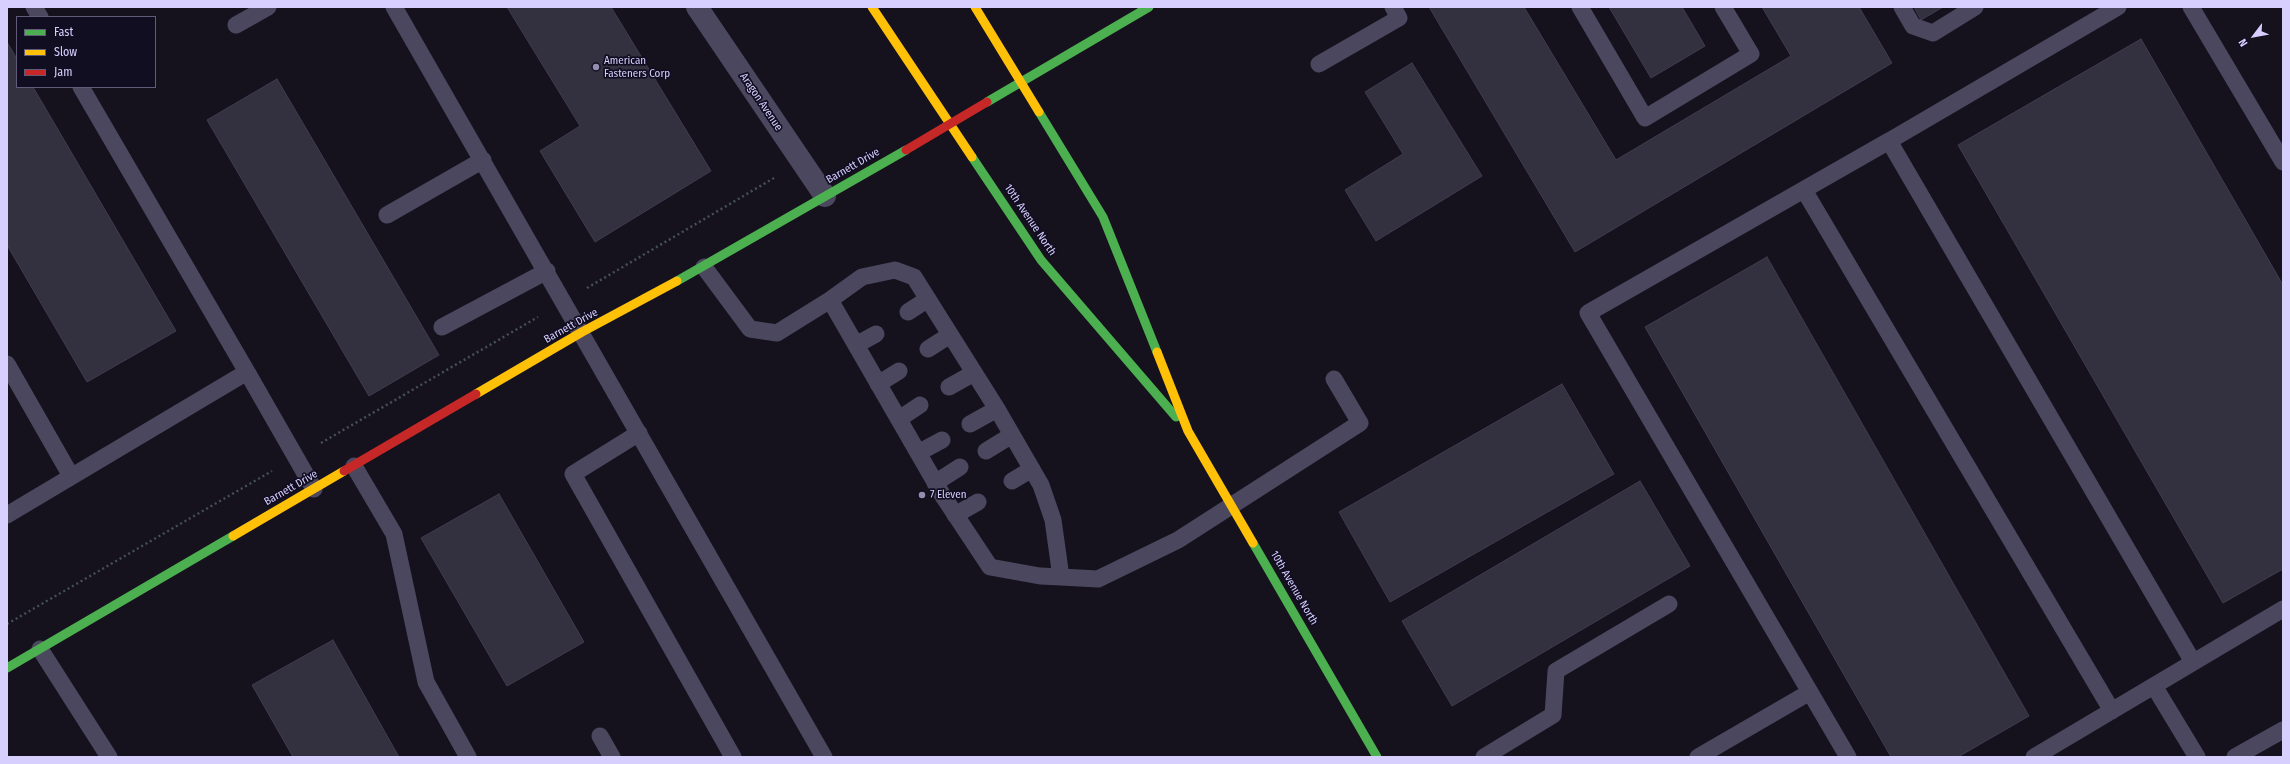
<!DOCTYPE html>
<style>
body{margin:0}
#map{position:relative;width:2290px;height:764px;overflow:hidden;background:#15121d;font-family:"Fira Sans Condensed",sans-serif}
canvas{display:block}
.frame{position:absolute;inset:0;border:8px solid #d7cffe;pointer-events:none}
.legend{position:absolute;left:16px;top:16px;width:140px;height:72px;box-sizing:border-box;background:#120e21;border:1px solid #615b79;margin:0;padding:5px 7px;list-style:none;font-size:12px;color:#d7cffe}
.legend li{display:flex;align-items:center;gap:8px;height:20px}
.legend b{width:20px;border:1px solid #615b79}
.north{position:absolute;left:2234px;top:16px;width:40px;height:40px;-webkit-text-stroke:3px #120e21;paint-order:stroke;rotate:238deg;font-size:11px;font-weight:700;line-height:16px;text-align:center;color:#d7cffe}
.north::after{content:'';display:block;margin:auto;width:14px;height:18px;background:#d7cffe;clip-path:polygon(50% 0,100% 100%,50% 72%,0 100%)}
</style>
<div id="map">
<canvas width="2290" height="764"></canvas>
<div class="frame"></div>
<ul class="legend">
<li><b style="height:5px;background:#4caf50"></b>Fast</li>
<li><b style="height:5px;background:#ffc107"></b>Slow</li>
<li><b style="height:5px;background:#c62828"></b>Jam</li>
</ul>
<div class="north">N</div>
</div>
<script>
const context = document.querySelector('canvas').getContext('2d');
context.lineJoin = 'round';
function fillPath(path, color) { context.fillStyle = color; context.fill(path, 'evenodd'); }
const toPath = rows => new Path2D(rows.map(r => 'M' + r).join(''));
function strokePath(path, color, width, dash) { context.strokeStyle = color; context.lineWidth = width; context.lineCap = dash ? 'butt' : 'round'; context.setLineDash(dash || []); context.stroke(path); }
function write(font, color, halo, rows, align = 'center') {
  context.font = font + ' "Fira Sans Condensed",sans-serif'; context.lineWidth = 3.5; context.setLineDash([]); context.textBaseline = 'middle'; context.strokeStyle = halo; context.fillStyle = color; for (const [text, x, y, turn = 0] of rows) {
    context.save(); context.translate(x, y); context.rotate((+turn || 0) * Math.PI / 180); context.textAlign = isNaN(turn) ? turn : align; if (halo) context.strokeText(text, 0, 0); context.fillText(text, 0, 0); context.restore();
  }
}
const building = toPath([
 [507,7,611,7,711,171,595,242,540,151,580,126,507,7],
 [1429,7,1524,7,1616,160,1791,56,1762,7,1859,7,1892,63,1575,252,1429,7],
 [1609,7,1682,7,1705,46,1651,78,1609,7],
 [1914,7,1943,7,1921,20,1914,7],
 [2141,39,2283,285,2283,569,2223,603,1958,145,2141,39],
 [7,42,17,59,17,87,33,87,176,331,87,382,7,245,7,42],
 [1412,63,1482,176,1376,241,1345,190,1403,154,1365,92,1412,63],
 [277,79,439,355,369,396,207,120,277,79],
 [1767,257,2029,716,1958,757,1891,757,1645,327,1767,257],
 [1562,384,1614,474,1390,602,1339,512,1562,384],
 [1640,481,1690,566,1452,706,1402,621,1640,481],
 [499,494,584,642,507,686,421,538,499,494],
 [333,640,399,757,293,757,252,685,333,640]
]);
fillPath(building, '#33303f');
strokePath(building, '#413c50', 1);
strokePath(toPath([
 [587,288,774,178],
 [321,443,538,317],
 [7,624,272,471]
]), '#454f5d', 2.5, [2, 3]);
strokePath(toPath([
 [34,7,40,17],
 [394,7,824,757],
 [1580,7,1645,118,1751,54,1723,7],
 [1902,7,1913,26,1933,33,1975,7],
 [2191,7,2283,162],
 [236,25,268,7],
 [1319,64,1399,18,1393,7],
 [1889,141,2118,7],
 [1804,190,2112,711],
 [387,215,483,160],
 [704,267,750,329,777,333,830,300],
 [908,312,928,299],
 [442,327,547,271],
 [856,345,876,334],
 [928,349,950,335],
 [7,364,71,476],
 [247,372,314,489],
 [878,384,899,371],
 [949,387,974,373],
 [899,419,920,405],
 [970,424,997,409],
 [639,433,573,474,733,757],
 [986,451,1012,435],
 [918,453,942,440],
 [354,466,394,534,426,682,468,757],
 [1012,481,1032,469],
 [935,483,960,467],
 [7,515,247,372,81,87],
 [955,515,978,502],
 [1061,577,1053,520,1041,485,997,409,914,277,895,270,862,277,830,300,943,496,990,567,1040,576,1061,577,1098,579,1178,540,1360,423,1334,379],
 [40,649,109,757],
 [2154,686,2197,757],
 [600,736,612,757],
 [1484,757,1553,715,1556,671,1669,604],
 [1698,757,1810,692],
 [1848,757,1588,313,1889,141,2193,662],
 [2034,757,2283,609],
 [2235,757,2283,730]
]), '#4a475e', 17);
strokePath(toPath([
 [697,7,825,196]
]), '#4a475e', 22);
strokePath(toPath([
 [987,102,1149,7],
 [1039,112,1103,217,1157,352],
 [972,157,1041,260,1176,417],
 [677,281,906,150],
 [1253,543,1377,757],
 [7,668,233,536]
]), '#4caf50', 9);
strokePath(toPath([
 [872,7,972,157],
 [975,7,1039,112],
 [1157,352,1188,431,1253,543],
 [476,394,582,332,677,281],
 [233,536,344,471]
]), '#ffc107', 9);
strokePath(toPath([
 [906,150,987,102],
 [344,471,476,394]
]), '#c62828', 9);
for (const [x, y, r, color] of [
 [596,67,4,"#938daf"],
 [922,495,4,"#938daf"]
]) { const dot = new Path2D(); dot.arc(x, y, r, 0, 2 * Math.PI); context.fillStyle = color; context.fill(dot); strokePath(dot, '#120e21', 1.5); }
write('11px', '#d7cffe', '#120e21', [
 ["American",604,61],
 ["Fasteners Corp",604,74],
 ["7 Eleven",930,495]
], 'left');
write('11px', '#d7cffe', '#120e21', [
 ["Aragon Avenue",761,102,56],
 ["Barnett Drive",853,166,-30],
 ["10th Avenue North",1030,220,56],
 ["Barnett Drive",571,326,-29],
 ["Barnett Drive",291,488,-30],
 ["10th Avenue North",1294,588,60]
]);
</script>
